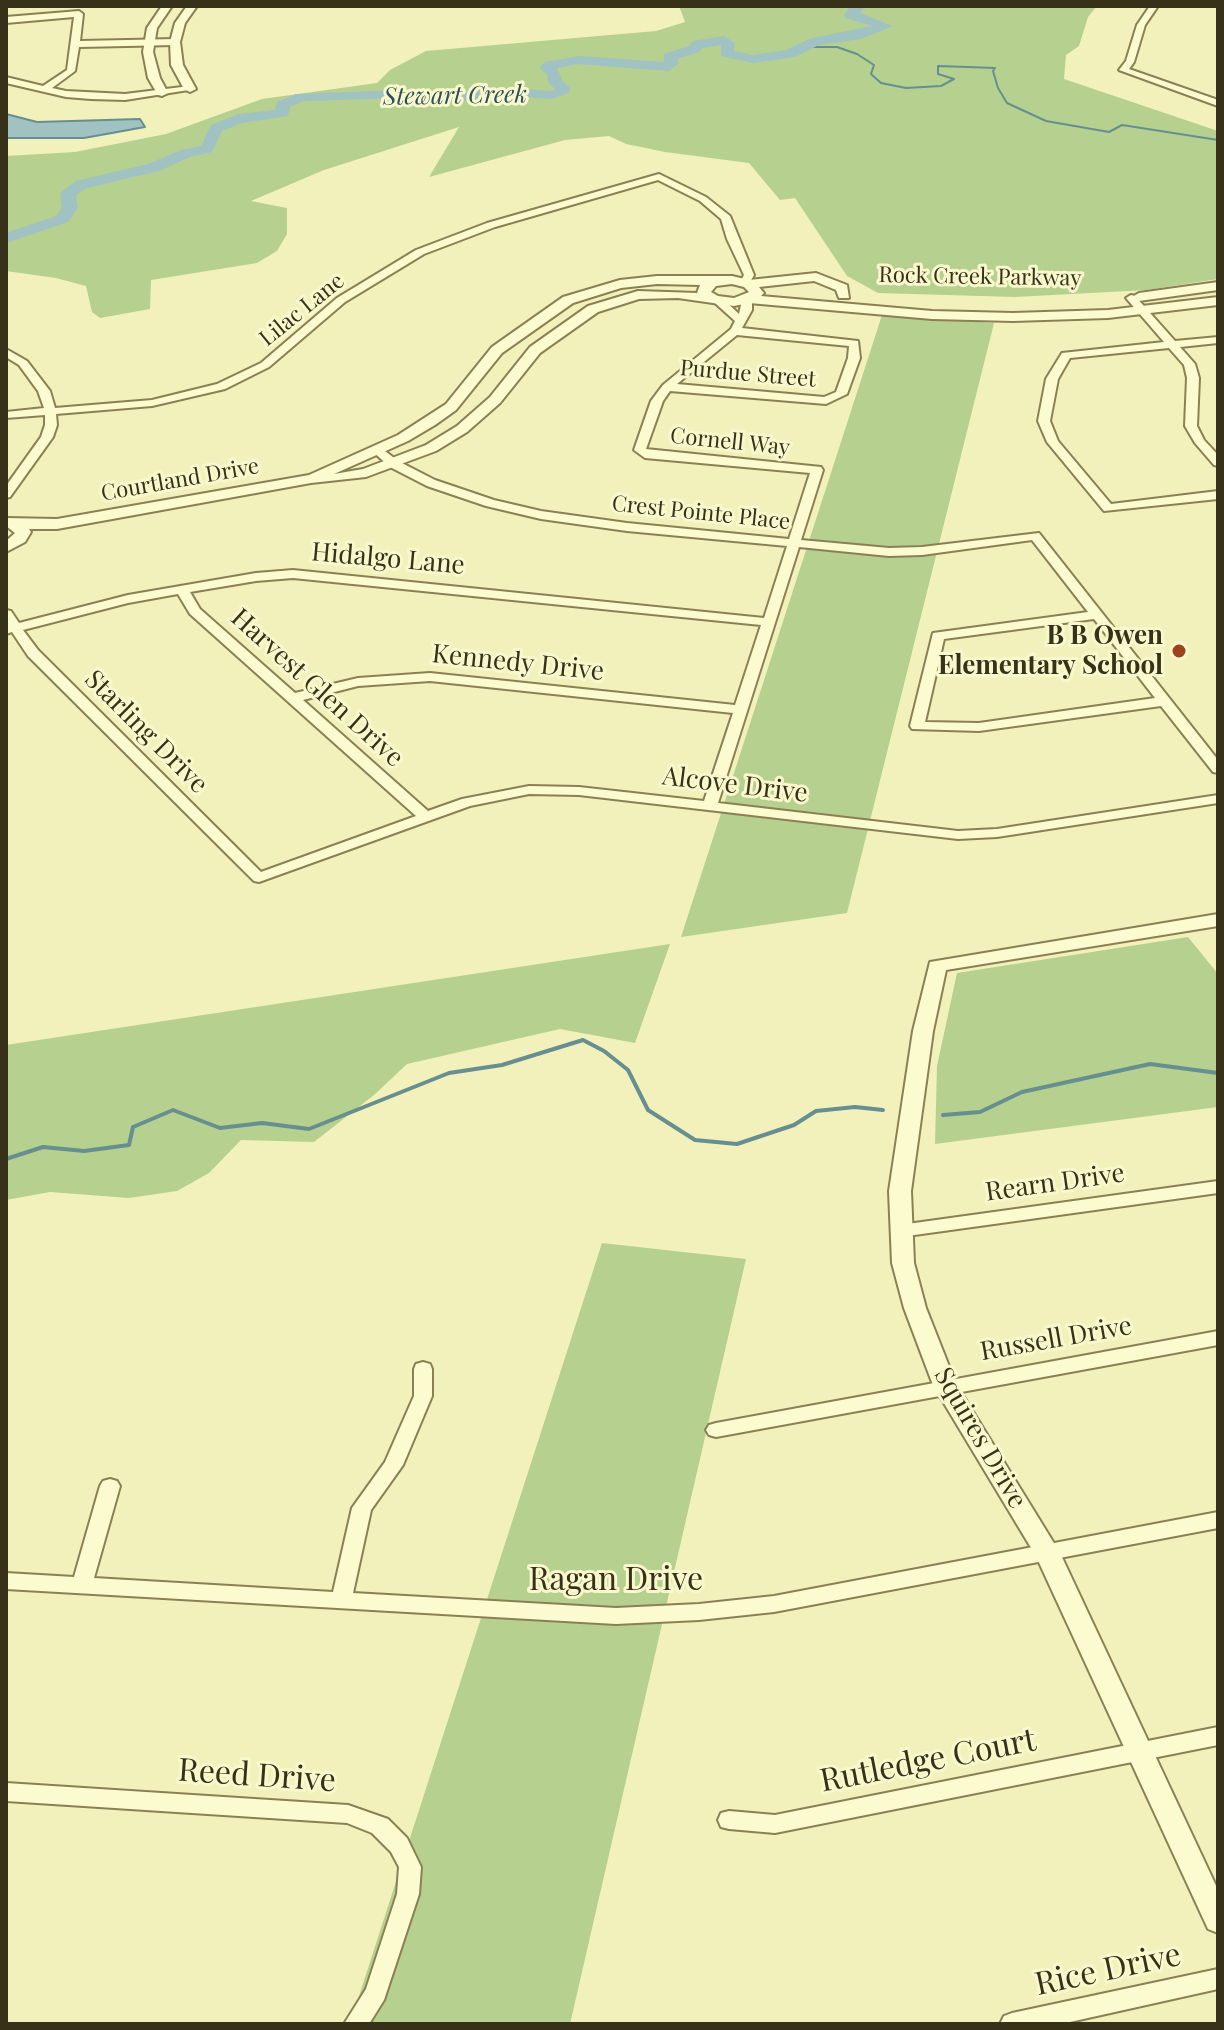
<!DOCTYPE html>
<style>
body{margin:0}
#map{position:relative;width:1224px;height:2030px;overflow:hidden;background:#f2f1bc;font-family:"Playfair Display",serif}
canvas{display:block}
.frame{position:absolute;inset:0;border:8px solid #38311a;pointer-events:none}
</style>
<div id="map">
<canvas width="1224" height="2030"></canvas>
<div class="frame"></div>
</div>
<script>
const context = document.querySelector('canvas').getContext('2d');
context.lineJoin = 'round';
function fillPath(path, color) { context.fillStyle = color; context.fill(path, 'evenodd'); }
const toPath = rows => new Path2D(rows.map(r => 'M' + r).join(''));
function strokePath(path, color, width, dash) { context.strokeStyle = color; context.lineWidth = width; context.lineCap = dash ? 'butt' : 'round'; context.setLineDash(dash || []); context.stroke(path); }
function write(font, color, halo, rows, align = 'center') {
  context.font = font + ' "Playfair Display",serif'; context.lineWidth = 6; context.setLineDash([]); context.textBaseline = 'middle'; context.strokeStyle = halo; context.fillStyle = color; for (const [text, x, y, turn = 0] of rows) {
    context.save(); context.translate(x, y); context.rotate((+turn || 0) * Math.PI / 180); context.textAlign = isNaN(turn) ? turn : align; if (halo) context.strokeText(text, 0, 0); context.fillText(text, 0, 0); context.restore();
  }
}
fillPath(toPath([
 [679,6,1097,6,1088,17,1079,46,1066,55,1064,79,1218,131,1218,279,1147,290,1015,297,878,293,847,276,795,198,780,200,749,163,665,152,626,144,609,136,565,140,429,177,459,127,324,170,251,201,287,208,287,234,277,251,257,263,151,280,150,309,100,318,92,312,86,286,56,278,6,271,6,156,75,152,166,134,262,99,377,83,390,70,426,51,656,31,685,22],
 [882,315,994,323,847,913,681,937],
 [1188,937,1218,974,1218,1107,935,1144,937,1066,957,973],
 [670,944,635,1043,560,1029,407,1064,374,1095,314,1142,241,1140,209,1173,177,1191,129,1198,50,1192,6,1200,6,1045],
 [602,1243,746,1259,570,2024,350,2024]
]), '#b6d08f');
const water = toPath([
 [6,114,37,122,140,119,145,127,84,138,6,138,6,114]
]);
fillPath(water, '#a0c2c2');
strokePath(water, '#678f90', 2);
strokePath(toPath([
 [799,47,837,47,857,54,874,65,871,74,881,83,906,88,941,86,954,79,938,74,938,66,995,68,993,71,998,88,1007,103,1046,121,1109,132,1122,125,1218,140]
]), '#678f90', 2);
strokePath(toPath([
 [943,1115,980,1112,1022,1092,1150,1064,1218,1073],
 [6,1159,43,1147,84,1151,129,1145,133,1127,173,1110,220,1128,262,1123,309,1129,449,1073,502,1065,583,1040,604,1051,628,1070,648,1110,695,1140,737,1144,794,1125,816,1111,855,1107,883,1110]
]), '#678f90', 4);
fillPath(toPath([
 [851,6,865,6,860,13,893,26,861,39,819,45,795,57,753,63,721,56,721,45,703,48,699,52,677,59,679,63,669,71,579,64,557,68,562,80,570,88,569,93,551,99,511,96,437,103,405,98,303,101,290,107,288,116,242,123,222,131,212,152,190,157,159,171,87,188,76,195,78,208,68,222,6,243,6,233,56,216,62,208,60,193,76,181,148,164,181,150,201,146,211,125,239,114,275,110,277,102,296,94,405,90,437,95,511,88,551,91,555,89,548,82,547,74,539,68,545,62,579,56,664,62,664,54,689,46,693,41,724,36,735,43,734,51,753,55,786,50,812,38,872,26,846,18,844,15,851,6]
]), '#a0c2c2');
const minor = toPath([
 [1150,6,1158,6,1145,25,1134,62,1129,69,1218,100,1218,106,1119,70,1126,61,1137,25,1150,6],
 [79,11,83,14,80,41,175,39,179,42,175,45,79,47,75,71,52,88,66,91,125,94,190,86,195,89,125,100,91,99,66,97,6,83,6,77,43,86,67,70,74,17,6,23,6,17,79,11],
 [659,174,706,197,730,216,754,275,749,284,740,282,744,275,727,239,721,219,700,201,658,180,495,227,424,254,345,302,269,367,225,389,152,406,56,414,57,425,53,437,10,497,6,498,6,486,41,437,45,425,45,415,6,418,6,412,44,408,38,391,19,365,6,357,6,349,27,361,50,391,55,408,152,400,217,384,261,363,337,298,416,250,487,223,659,174],
 [1131,295,1135,296,1175,341,1218,337,1218,343,1180,347,1195,364,1199,378,1197,426,1204,440,1218,455,1218,466,1214,465,1195,443,1185,426,1187,378,1184,365,1169,348,1070,358,1058,379,1050,421,1058,441,1111,504,1218,491,1218,499,1104,511,1047,442,1038,421,1046,379,1062,353,1164,342,1126,298,1131,295],
 [747,297,752,300,752,310,742,328,858,341,860,358,847,394,826,404,670,391,663,401,646,449,821,467,823,470,801,540,889,548,922,547,1039,533,1218,760,1218,773,1213,772,1161,706,979,731,912,729,910,726,933,633,1088,612,1032,540,922,555,889,556,799,547,718,803,958,831,997,829,1218,795,1218,803,997,837,958,839,579,795,529,794,470,806,259,882,254,881,28,656,12,632,6,634,6,610,11,611,19,623,128,595,256,573,293,570,764,618,787,546,627,531,541,519,486,506,427,486,390,467,371,450,373,448,381,448,398,461,435,480,494,500,541,511,627,523,789,539,810,473,645,458,634,450,651,401,663,385,731,329,735,321,715,303,715,299,723,299,739,314,742,300,747,297],
 [737,335,849,346,848,358,836,392,824,397,677,384,737,335],
 [293,578,761,625,735,705,430,673,358,678,295,693,200,609,190,592,256,581,293,578],
 [178,594,190,614,416,816,261,872,38,650,23,630,128,603,178,594],
 [1094,619,1155,698,979,723,925,722,944,639,1094,619],
 [430,681,733,713,704,801,579,787,529,786,462,799,428,811,303,700,358,686,430,681],
 [1218,1181,1218,1193,900,1237,894,1235,891,1231,894,1227,900,1225,1218,1181],
 [1218,1331,1218,1345,716,1437,709,1435,706,1430,709,1425,716,1423,1218,1331],
 [423,1362,430,1364,432,1369,432,1396,403,1465,371,1510,353,1593,616,1608,699,1604,774,1596,1218,1512,1218,1528,774,1612,699,1620,616,1624,6,1589,6,1573,74,1577,100,1486,103,1481,110,1479,117,1481,120,1486,94,1578,333,1592,352,1508,385,1462,414,1396,414,1369,416,1364,423,1362],
 [1218,1727,1218,1745,775,1833,729,1829,721,1827,718,1820,721,1813,729,1811,775,1815,1218,1727],
 [6,1783,348,1805,388,1819,407,1838,421,1867,419,1894,384,2000,369,2024,344,2024,366,1989,397,1894,399,1867,391,1852,372,1833,347,1823,6,1801,6,1783],
 [1218,1969,1218,1989,1061,2024,1000,2024,1004,2016,1012,2013,1218,1969]
]);
const tertiary = toPath([
 [162,6,172,6,157,28,153,52,160,78,168,93,162,96,158,95,148,78,143,52,147,28,162,6],
 [187,6,197,6,185,23,180,42,183,65,196,89,190,92,184,89,171,65,170,42,175,23,187,6],
 [816,273,847,285,849,298,839,298,836,290,814,281,759,287,764,293,761,296,932,311,1013,313,1108,310,1218,297,1218,305,1108,318,1013,321,932,319,749,303,734,306,678,298,639,299,598,312,540,353,500,403,467,432,436,451,366,477,311,483,57,529,29,529,31,532,25,542,6,552,6,541,15,533,6,526,6,518,57,519,309,475,398,435,446,404,492,347,563,297,620,280,657,276,732,276,749,280,816,273],
 [657,284,700,285,697,293,638,291,588,306,530,347,490,397,457,426,426,445,363,469,334,474,408,441,435,425,456,410,502,353,573,303,621,288,657,284],
 [732,284,744,287,749,292,734,298,718,296,711,292,716,286,732,284],
 [1218,282,1218,290,1139,301,1132,297,1139,293,1218,282],
 [1218,914,1218,926,946,970,933,1031,911,1191,914,1263,926,1308,956,1384,1060,1553,1218,1890,1218,1933,1208,1929,1036,1556,933,1385,904,1308,892,1263,889,1191,913,1031,930,962,1218,914]
]);
strokePath(minor, '#8b8054', 4);
strokePath(tertiary, '#8b8054', 4);
fillPath(minor, '#fcfbcf');
fillPath(tertiary, '#fcfbcf');
for (const [x, y, r, color] of [
 [1179,651,8,"#9f421e"]
]) { const dot = new Path2D(); dot.arc(x, y, r, 0, 2 * Math.PI); context.fillStyle = color; context.fill(dot); strokePath(dot, '#f9f8cc', 3); }
write('22px', '#38311a', '#f9f8cc', [
 ["Rock Creek Parkway",980,277,1],
 ["Lilac Lane",302,310,-39],
 ["Purdue Street",748,374,5],
 ["Cornell Way",730,442,6],
 ["Courtland Drive",180,480,-10],
 ["Crest Pointe Place",701,513,6]
]);
write('italic 24px', '#284f5a', '#f9f8cc', [
 ["Stewart Creek",455,96,-1]
]);
write('26px', '#38311a', '#f9f8cc', [
 ["Hidalgo Lane",388,559,5],
 ["Kennedy Drive",518,663,6],
 ["Harvest Glen Drive",317,688,42],
 ["Starling Drive",146,732,45],
 ["Alcove Drive",735,785,7],
 ["Rearn Drive",1055,1183,-8],
 ["Russell Drive",1056,1339,-10],
 ["Squires Drive",980,1438,60]
]);
write('bold 26px', '#38311a', '#f9f8cc', [
 ["B B Owen",1163,636],
 ["Elementary School",1163,666]
], 'right');
write('32px', '#38311a', '#f9f8cc', [
 ["Ragan Drive",616,1580],
 ["Rutledge Court",928,1761,-11],
 ["Reed Drive",257,1776,4],
 ["Rice Drive",1108,1970,-12]
]);
</script>
